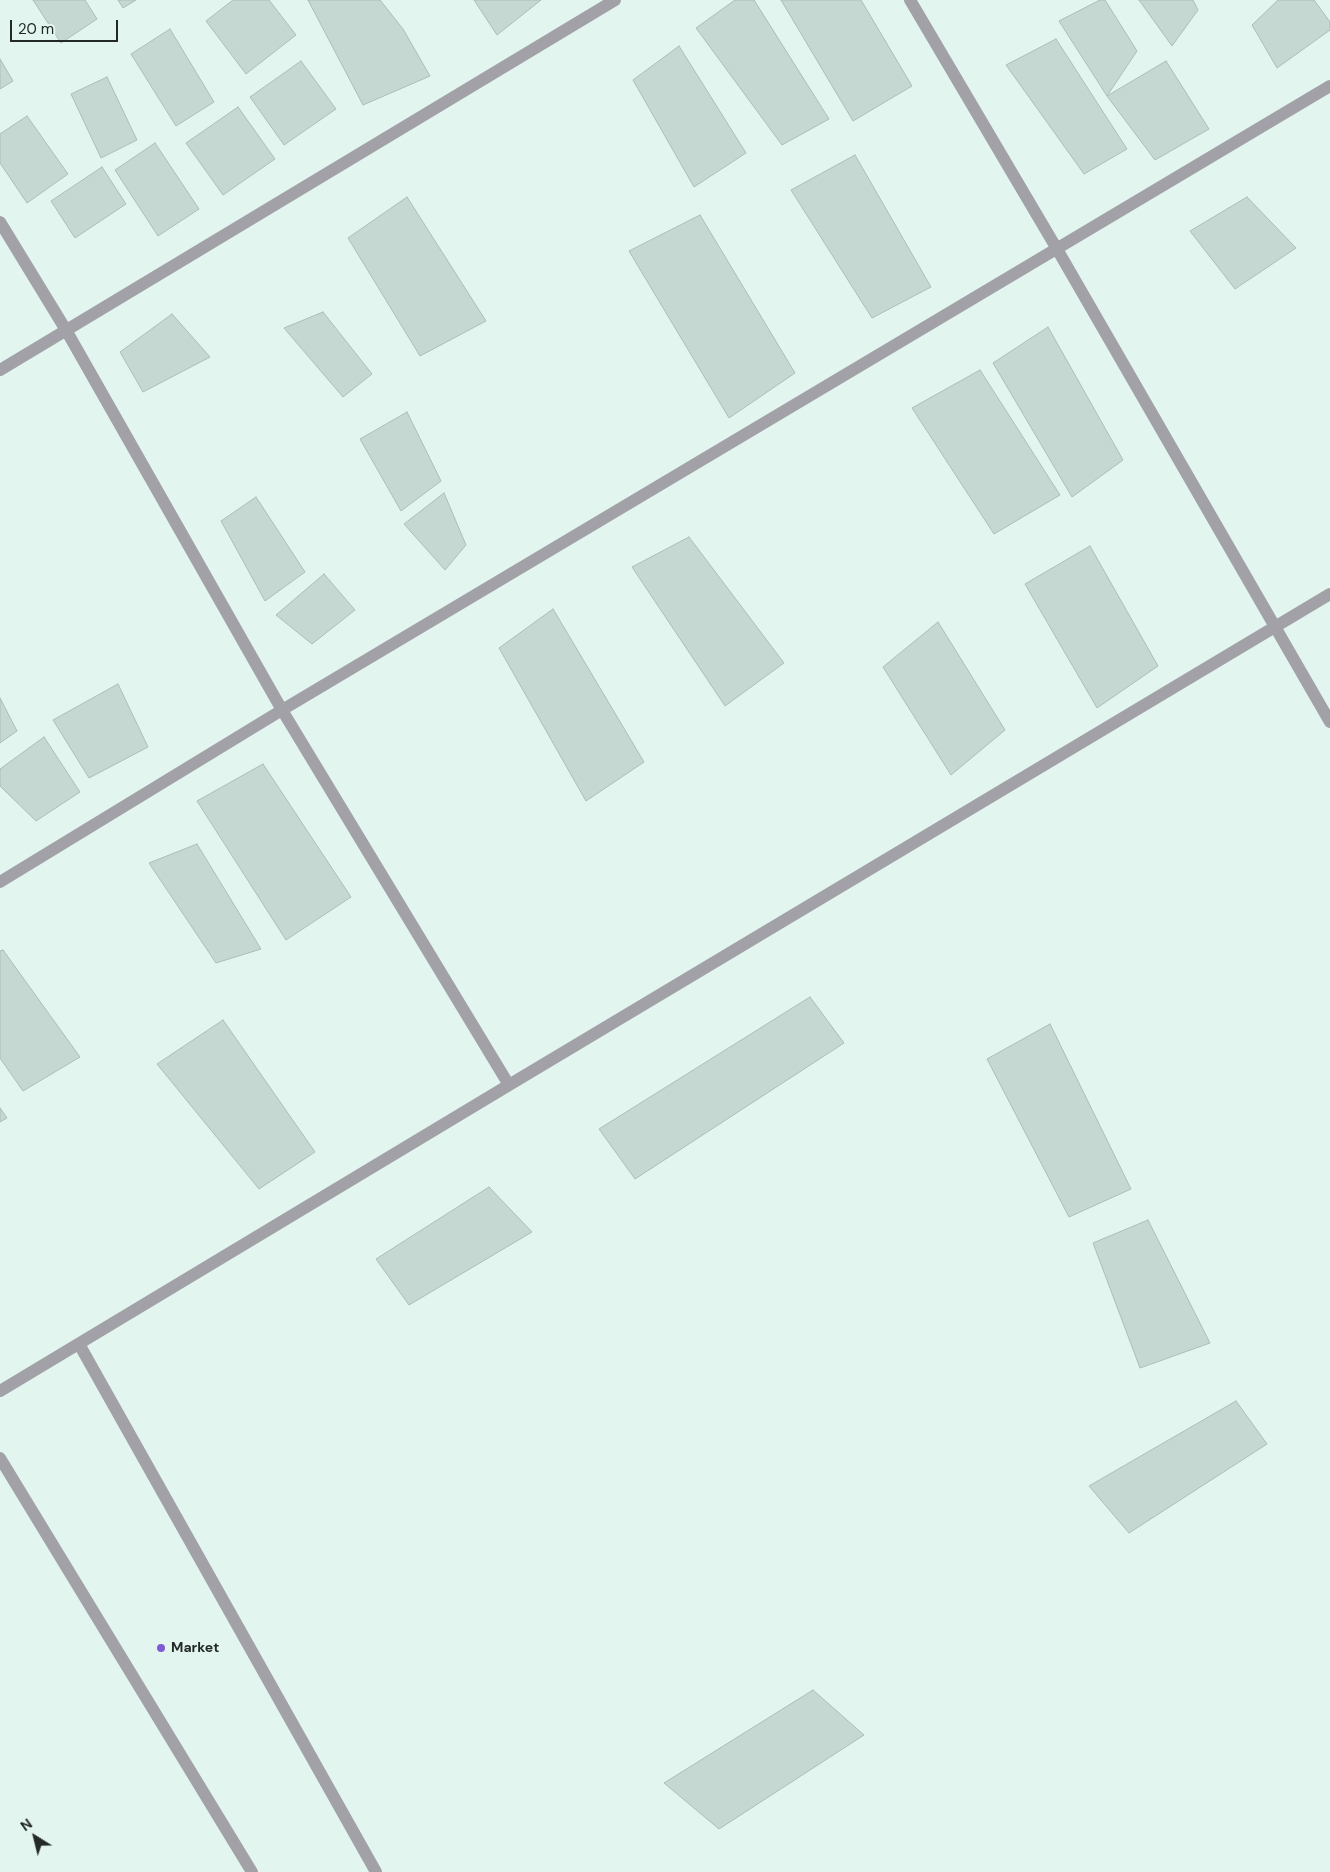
<!DOCTYPE html>
<style>
body{margin:0}
#map{position:relative;width:1330px;height:1872px;overflow:hidden;background:#e2f5ee;font-family:"DM Sans",sans-serif}
canvas{display:block}
.north{position:absolute;left:10px;top:1812px;width:50px;height:50px;-webkit-text-stroke:4px #e2f5ee;paint-order:stroke;rotate:324deg;font-size:14px;font-weight:700;line-height:20px;text-align:center;color:#222926}
.north::after{content:'';display:block;margin:auto;width:18px;height:22px;background:#222926;clip-path:polygon(50% 0,100% 100%,50% 72%,0 100%)}
.scale{position:absolute;left:10px;top:20px;width:108px;height:22px;box-sizing:border-box;border:2px solid #222926;border-top:0;padding-left:6px;font-size:15px;line-height:18px;white-space:nowrap;color:#222926;-webkit-text-stroke:4px #e2f5ee;paint-order:stroke}
</style>
<div id="map">
<canvas width="1330" height="1872"></canvas>
<div class="north">N</div>
<div class="scale">20 m</div>
</div>
<script>
const context = document.querySelector('canvas').getContext('2d');
context.lineJoin = 'round';
function fillPath(path, color) { context.fillStyle = color; context.fill(path, 'evenodd'); }
const toPath = rows => new Path2D(rows.map(r => 'M' + r).join(''));
function strokePath(path, color, width, dash) { context.strokeStyle = color; context.lineWidth = width; context.lineCap = dash ? 'butt' : 'round'; context.setLineDash(dash || []); context.stroke(path); }
function write(font, color, halo, rows, align = 'center') {
  context.font = font + ' "DM Sans",sans-serif'; context.lineWidth = 4.5; context.setLineDash([]); context.textBaseline = 'middle'; context.strokeStyle = halo; context.fillStyle = color; for (const [text, x, y, turn = 0] of rows) {
    context.save(); context.translate(x, y); context.rotate((+turn || 0) * Math.PI / 180); context.textAlign = isNaN(turn) ? turn : align; if (halo) context.strokeText(text, 0, 0); context.fillText(text, 0, 0); context.restore();
  }
}
const building = toPath([
 [33,0,85,0,97,19,61,43,33,0],
 [118,0,136,0,123,8,118,0],
 [233,0,269,0,296,35,246,74,206,21,233,0],
 [308,0,380,0,403,29,430,76,363,105,308,0],
 [474,0,541,0,497,35,474,0],
 [735,0,754,0,829,119,782,145,696,28,735,0],
 [781,0,861,0,912,86,853,121,781,0],
 [1100,0,1105,0,1137,51,1107,96,1059,21,1100,0],
 [1139,0,1193,0,1198,10,1172,46,1139,0],
 [1278,0,1314,0,1330,22,1330,30,1277,68,1252,25,1278,0],
 [170,29,214,102,176,126,131,54,170,29],
 [1056,39,1127,149,1084,174,1006,65,1056,39],
 [679,46,746,153,694,187,633,80,679,46],
 [0,59,13,81,0,89,0,59],
 [301,61,336,109,284,145,250,97,301,61],
 [1166,61,1209,129,1155,160,1107,96,1166,61],
 [107,77,137,140,101,158,71,94,107,77],
 [238,107,275,159,223,195,186,143,238,107],
 [27,116,68,174,27,203,0,163,0,134,27,116],
 [155,143,199,209,158,236,115,170,155,143],
 [855,155,931,287,872,318,791,190,855,155],
 [102,167,126,204,75,238,51,201,102,167],
 [407,197,486,321,420,356,348,238,407,197],
 [1247,197,1296,248,1235,289,1190,231,1247,197],
 [700,215,795,373,729,418,629,251,700,215],
 [323,312,372,374,343,397,284,328,323,312],
 [172,314,210,357,143,392,120,352,172,314],
 [1048,327,1123,460,1072,497,993,363,1048,327],
 [980,370,1060,495,994,534,912,408,980,370],
 [407,412,441,481,401,511,360,439,407,412],
 [444,493,466,545,445,570,404,524,444,493],
 [256,497,305,572,265,601,221,521,256,497],
 [689,537,784,663,725,706,632,567,689,537],
 [1090,546,1158,666,1097,708,1025,584,1090,546],
 [324,574,355,610,312,644,276,615,324,574],
 [553,609,644,762,586,801,499,648,553,609],
 [938,622,1005,730,951,775,883,667,938,622],
 [118,684,148,747,89,778,53,720,118,684],
 [0,698,17,731,0,743,0,698],
 [44,737,80,792,36,821,0,786,0,769,44,737],
 [263,764,351,897,286,940,197,801,263,764],
 [197,844,261,949,216,963,149,863,197,844],
 [3,950,80,1057,23,1091,0,1058,0,951,3,950],
 [810,997,844,1043,635,1179,599,1129,810,997],
 [223,1020,315,1152,259,1189,157,1064,223,1020],
 [1050,1024,1131,1189,1069,1217,987,1059,1050,1024],
 [0,1108,7,1118,0,1122,0,1108],
 [489,1187,532,1232,409,1305,376,1259,489,1187],
 [1148,1220,1210,1343,1140,1368,1093,1243,1148,1220],
 [1236,1401,1267,1444,1129,1533,1089,1486,1236,1401],
 [813,1690,864,1735,719,1829,664,1783,813,1690]
]);
fillPath(building, '#c5d8d1');
strokePath(building, '#abbeb7', 1);
strokePath(toPath([
 [910,0,1057,249,1330,722],
 [0,222,66,330,282,710,509,1085],
 [0,370,615,0],
 [0,882,282,710,1330,86],
 [79,1344,376,1872],
 [0,1391,509,1085,1330,594],
 [0,1458,252,1872]
]), '#a2a1a8', 12);
for (const [x, y, r, color] of [
 [161,1648,5,"#805ad3"]
]) { const dot = new Path2D(); dot.arc(x, y, r, 0, 2 * Math.PI); context.fillStyle = color; context.fill(dot); strokePath(dot, '#e2f5ee', 2); }
write('bold 14px', '#222926', '#e2f5ee', [
 ["Market",171,1648]
], 'left');
</script>
